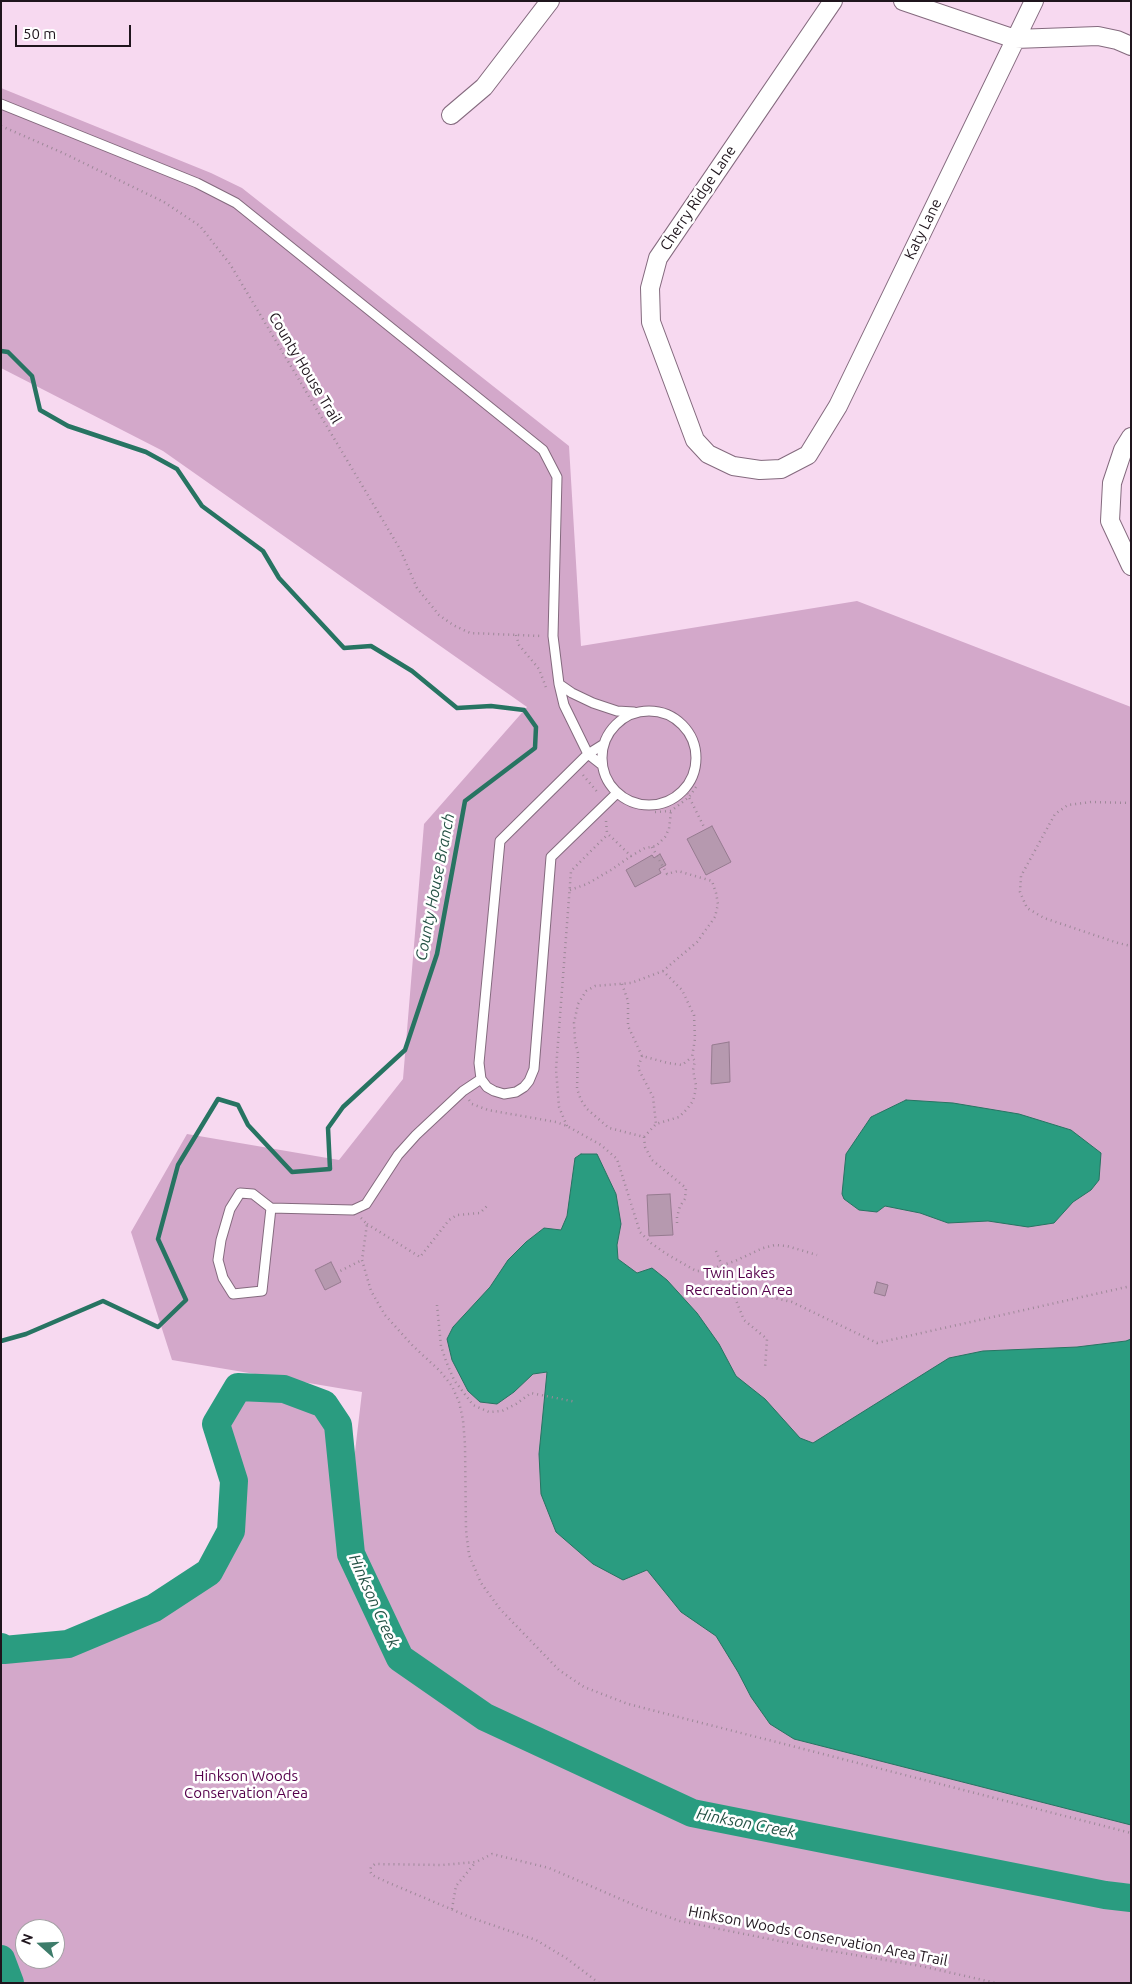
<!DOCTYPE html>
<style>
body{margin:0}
#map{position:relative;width:1132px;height:1984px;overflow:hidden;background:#f7d9f0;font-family:Ubuntu,sans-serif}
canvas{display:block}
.frame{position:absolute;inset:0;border:2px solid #1f151d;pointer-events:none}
.north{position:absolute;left:15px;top:1919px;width:50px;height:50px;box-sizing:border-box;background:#fff;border:1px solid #a5a1a5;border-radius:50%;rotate:290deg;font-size:14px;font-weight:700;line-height:20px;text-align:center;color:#1f151d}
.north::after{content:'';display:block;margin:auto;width:18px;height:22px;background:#3d7c6a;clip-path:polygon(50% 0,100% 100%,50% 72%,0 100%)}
.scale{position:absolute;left:15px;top:25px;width:116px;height:22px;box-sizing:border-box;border:2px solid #1f151d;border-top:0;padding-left:6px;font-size:15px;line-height:18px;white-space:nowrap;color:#1f151d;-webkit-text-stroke:4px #fff;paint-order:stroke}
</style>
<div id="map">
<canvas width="1132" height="1984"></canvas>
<div class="frame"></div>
<div class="north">N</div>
<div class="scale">50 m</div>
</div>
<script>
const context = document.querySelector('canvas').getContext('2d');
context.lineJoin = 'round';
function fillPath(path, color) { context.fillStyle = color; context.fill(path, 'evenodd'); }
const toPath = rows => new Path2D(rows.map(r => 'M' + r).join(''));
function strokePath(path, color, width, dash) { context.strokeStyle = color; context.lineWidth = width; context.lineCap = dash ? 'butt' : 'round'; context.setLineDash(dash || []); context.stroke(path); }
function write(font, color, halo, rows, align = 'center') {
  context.font = font + ' Ubuntu,sans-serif'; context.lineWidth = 5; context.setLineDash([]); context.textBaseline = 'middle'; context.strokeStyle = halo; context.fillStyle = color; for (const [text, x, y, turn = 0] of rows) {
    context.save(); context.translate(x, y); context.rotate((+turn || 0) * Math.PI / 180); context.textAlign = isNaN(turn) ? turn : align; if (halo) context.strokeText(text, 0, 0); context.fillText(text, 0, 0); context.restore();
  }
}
fillPath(toPath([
 [1,88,211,173,242,188,569,446,581,646,857,601,1131,707,1131,1884,1032,1876,978,1865,990,1872,1105,1895,1131,1898,1131,1983,10,1983,1,1962,1,1647,5,1650,68,1644,154,1608,209,1572,231,1531,234,1481,216,1424,238,1387,284,1389,324,1404,338,1425,351,1554,368,1589,349,1503,362,1392,172,1360,131,1232,187,1134,339,1160,403,1079,424,824,527,707,163,451,1,368],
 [383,1621,422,1673,400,1658],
 [641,1789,807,1831,901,1850,890,1853,692,1813],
 [25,1929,55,1929,55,1959,25,1959]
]), '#d3a8ca');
const water = toPath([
 [906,1100,953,1103,1019,1114,1071,1130,1101,1153,1099,1180,1091,1190,1073,1202,1054,1223,1028,1227,988,1221,948,1223,920,1213,885,1206,877,1212,859,1210,844,1199,842,1194,846,1154,871,1117,906,1100],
 [581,1154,597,1154,616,1194,621,1224,617,1245,618,1259,637,1273,652,1268,667,1280,697,1313,719,1344,736,1376,765,1399,800,1438,813,1443,949,1358,983,1351,1077,1347,1126,1341,1131,1339,1131,1825,794,1739,770,1724,751,1697,738,1672,716,1636,681,1612,647,1570,623,1580,593,1564,556,1532,541,1494,539,1454,547,1372,533,1374,514,1392,497,1404,480,1402,468,1391,452,1360,447,1339,453,1327,490,1287,508,1260,526,1242,544,1228,561,1230,567,1216,575,1158,581,1154]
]);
fillPath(water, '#2a9c80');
strokePath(water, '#277462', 1);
strokePath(toPath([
 [1,351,8,352,32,376,40,410,68,426,146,452,177,469,202,506,263,551,279,578,344,648,371,646,412,671,457,708,491,706,524,710,536,727,535,748,465,801,437,954,405,1050,343,1107,328,1128,330,1169,292,1172,248,1125,238,1105,218,1099,178,1165,158,1239,186,1300,158,1327,103,1301,26,1334,1,1341]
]), '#277462', 4.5);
strokePath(toPath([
 [1,1647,4,1650,68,1644,154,1608,209,1572,231,1531,234,1481,216,1424,238,1387,284,1389,324,1404,338,1425,351,1554,400,1658,485,1717,692,1813,1105,1895,1131,1898],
 [1,1959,10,1983]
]), '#2a9c80', 28);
const building = toPath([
 [712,826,731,862,706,875,687,839,712,826],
 [660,854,666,865,659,869,661,873,635,887,626,870,652,855,654,858,660,854],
 [729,1042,730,1082,711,1084,712,1045,729,1042],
 [670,1194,673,1235,649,1236,647,1195,670,1194],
 [331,1262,341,1282,325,1290,315,1270,331,1262],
 [877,1282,888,1285,885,1296,874,1293,877,1282]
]);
fillPath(building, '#b699af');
strokePath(building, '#967b90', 1);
const lane = toPath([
 [1,104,197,183,236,203,543,450,557,477,553,636,559,684,564,705,588,754,602,765],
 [559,684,572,693,593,703,617,711,634,712],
 '602 758a47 47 0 1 1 94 0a47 47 0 1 1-94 0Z',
 [604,744,588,754,500,841,479,1063,481,1079,487,1087,494,1091,504,1094,516,1092,524,1087,529,1081,534,1069,551,857,617,793],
 [271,1208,253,1194,240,1193,230,1209,221,1240,218,1260,223,1278,233,1294,262,1291,271,1208,353,1210,366,1204,398,1155,416,1135,463,1091,481,1079]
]);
const street = toPath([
 [833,1,658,258,650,288,651,322,695,440,708,454,733,466,760,470,781,469,808,455,838,406,1034,1],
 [903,1,1015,39,1098,36,1117,40,1131,46],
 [451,115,484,87,550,1],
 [1131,437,1123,450,1112,483,1110,521,1131,566]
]);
strokePath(lane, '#846a7e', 11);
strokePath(street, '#846a7e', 20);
strokePath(toPath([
 [1,126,63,153,164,202,200,226,230,264,400,549,417,588,439,615,453,625,470,633,542,636],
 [516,635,519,645,539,669,547,690],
 [583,775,599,794],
 [685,789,705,829],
 [1131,803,1091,802,1068,805,1055,814,1021,876,1020,892,1027,908,1044,918,1118,943,1131,946],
 [655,812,671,811,689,797,696,787],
 [606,821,607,833,631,856,645,848,656,846,665,837,669,829,671,811],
 [652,847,667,874,678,871,712,881,716,893,718,904,715,917,697,942,663,971,631,983,595,986,586,991,578,1004,574,1023,575,1041,578,1053,577,1089,581,1100,587,1109,609,1128,644,1137,656,1124,679,1117,687,1109,693,1101,695,1093,696,1085,693,1070,695,1061,692,1057,695,1039,694,1015,682,990,663,971],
 [570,890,587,884,611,870,631,856],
 [622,984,628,1001,628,1026,642,1056,668,1063,682,1065,692,1057],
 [642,1056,638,1068,653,1097,656,1124],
 [469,1100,472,1104,488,1110,556,1122,567,1126,601,1145,617,1159,640,1232,651,1243,665,1253,696,1271,705,1271,735,1261,763,1248,775,1245,787,1246,817,1255],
 [567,1126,559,1107,556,1069,571,871,608,834],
 [644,1137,645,1147,652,1160,686,1188,685,1199,680,1206,677,1217,677,1224],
 [361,1218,367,1224,362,1260,371,1291,385,1315,413,1346,440,1371,452,1386,459,1402,463,1420,465,1444,466,1530,469,1555,481,1583,500,1609,559,1670,584,1687,628,1704,1131,1833],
 [367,1224,420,1257,449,1220,457,1215,480,1213,489,1204],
 [716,1251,744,1320,767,1339,765,1368],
 [336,1273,362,1260],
 [732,1293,766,1296,792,1302,877,1343,1131,1286],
 [437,1305,441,1346,446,1361,454,1380,473,1405,489,1412,502,1411,516,1404,531,1393,576,1402],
 [452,1909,456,1886,475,1863],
 [599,1983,566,1958,536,1940,472,1918,387,1882,372,1875,370,1871,371,1867,375,1864,442,1865,476,1862,492,1854,549,1868,639,1907,680,1921,819,1949,921,1966,996,1983]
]), '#9d8898', 2.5, [1, 4]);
strokePath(lane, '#fff', 9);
strokePath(street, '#fff', 18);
write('15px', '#1f151d', '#fff', [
 ["Cherry Ridge Lane",698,198,-56],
 ["Katy Lane",923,229,-64],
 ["County House Trail",305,368,59],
 ["Hinkson Woods Conservation Area Trail",818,1936,11]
]);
write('15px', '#55004b', '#fff', [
 ["Twin Lakes",739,1273],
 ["Recreation Area",739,1290],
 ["Hinkson Woods",246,1776],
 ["Conservation Area",246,1793]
]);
write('italic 16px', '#265346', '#fff', [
 ["County House Branch",435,887,-79],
 ["Hinkson Creek",374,1601,66],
 ["Hinkson Creek",746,1823,11]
]);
</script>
